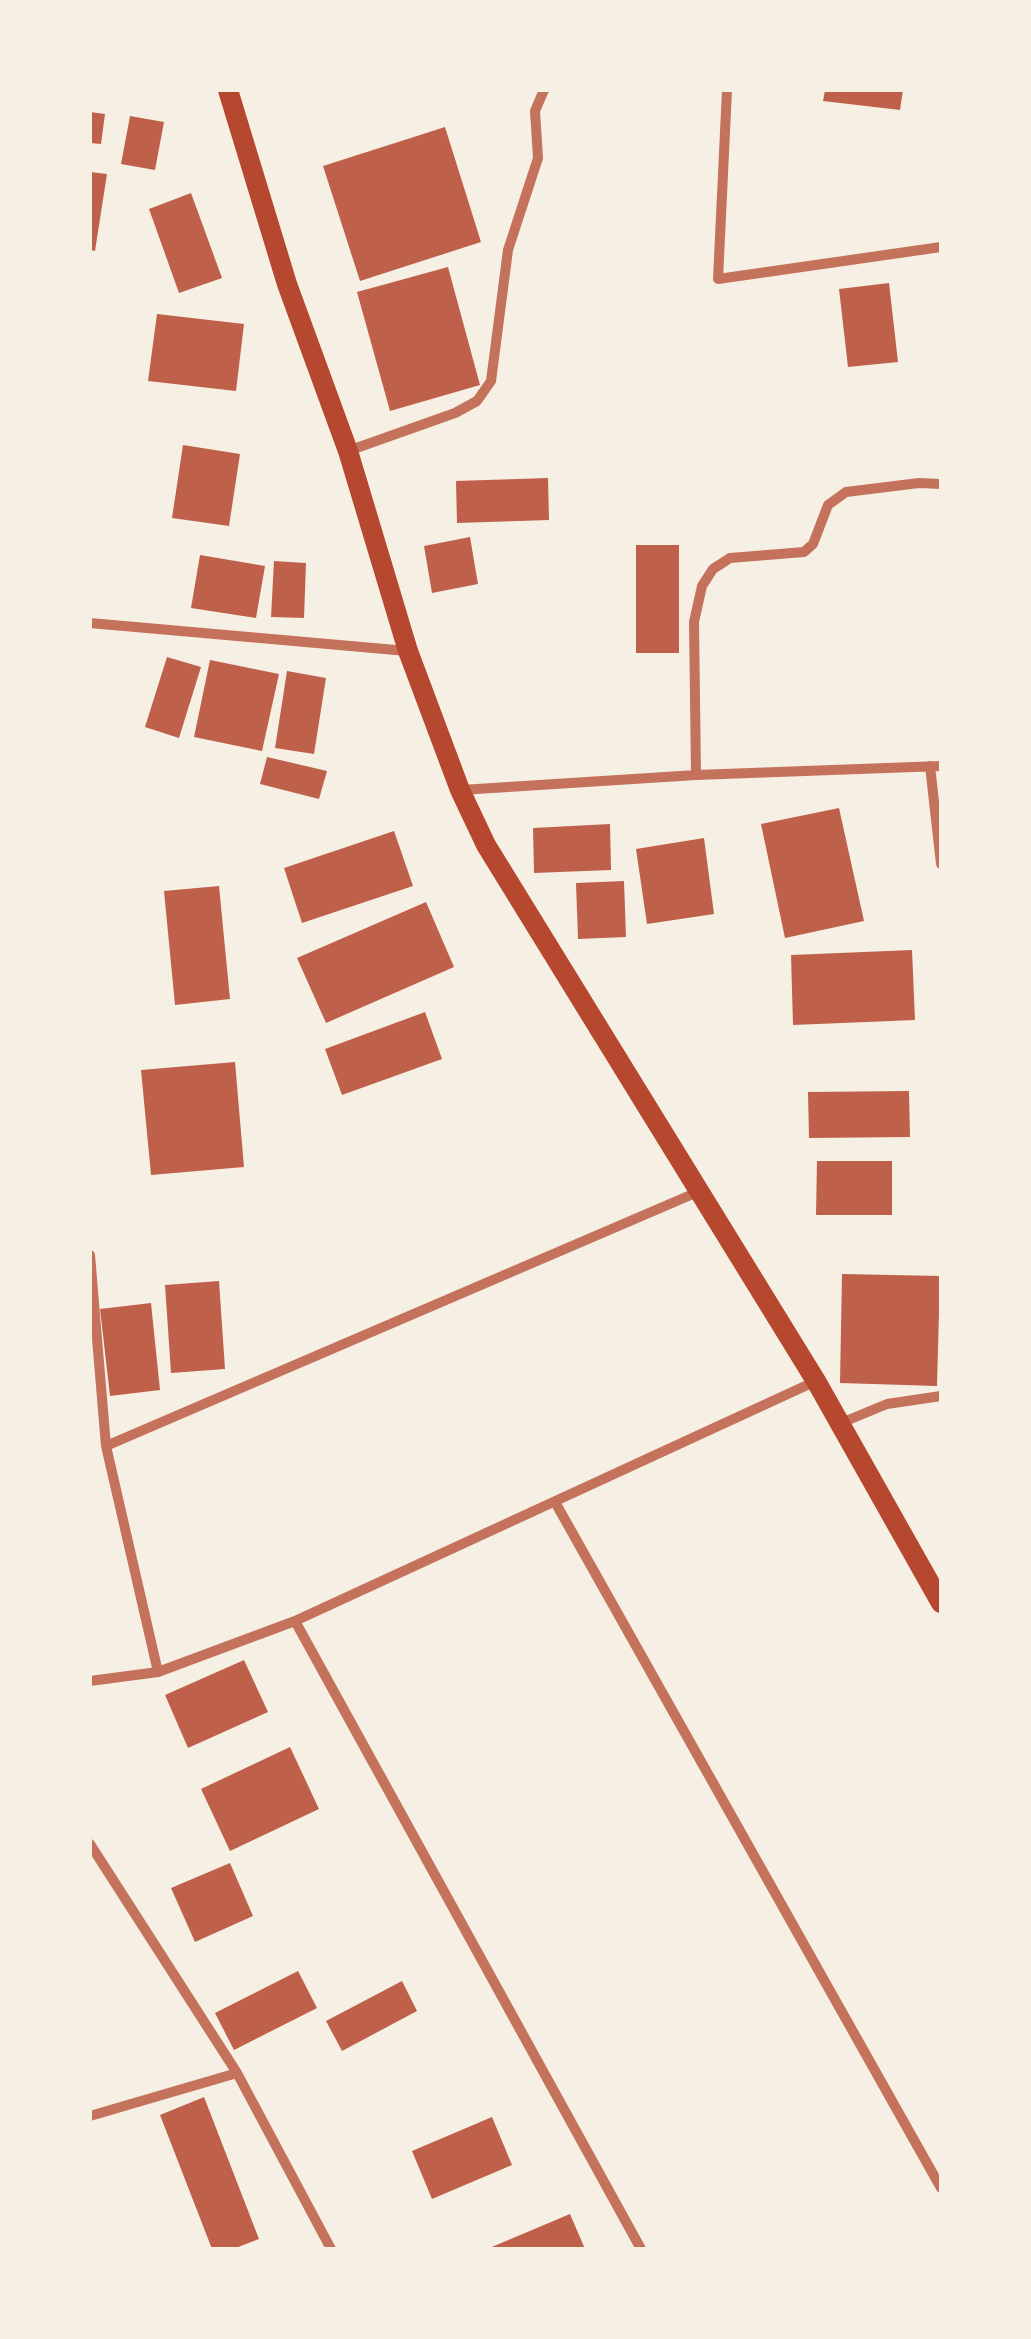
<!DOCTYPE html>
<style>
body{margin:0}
#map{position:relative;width:1031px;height:2339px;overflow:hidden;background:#f6efe4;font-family:"Work Sans",sans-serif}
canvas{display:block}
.frame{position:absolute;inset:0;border:92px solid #f6efe4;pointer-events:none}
</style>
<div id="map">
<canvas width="1031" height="2339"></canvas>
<div class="frame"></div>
</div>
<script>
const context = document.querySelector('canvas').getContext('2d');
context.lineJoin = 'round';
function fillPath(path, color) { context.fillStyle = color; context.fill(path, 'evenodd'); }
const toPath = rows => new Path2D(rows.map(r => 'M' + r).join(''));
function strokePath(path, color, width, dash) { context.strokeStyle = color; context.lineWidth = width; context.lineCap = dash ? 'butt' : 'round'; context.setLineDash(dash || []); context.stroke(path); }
fillPath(toPath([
 [825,90,903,90,900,110,823,101],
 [90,112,105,114,101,144,90,143],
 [130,116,164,122,155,170,121,164],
 [445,127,481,242,360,281,323,166],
 [90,172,107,174,95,251,90,250],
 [191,193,222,278,179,293,149,209],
 [448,267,480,385,390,411,357,292],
 [889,283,898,362,848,367,839,289],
 [157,314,244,324,236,391,148,381],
 [183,445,240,454,229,526,172,518],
 [548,478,549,520,457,523,456,481],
 [470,537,478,584,432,593,424,546],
 [636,545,679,545,679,653,636,653],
 [200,555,265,566,256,618,191,608],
 [274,561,306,563,304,618,271,617],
 [167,657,201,667,179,738,145,727],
 [210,660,279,674,262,751,194,737],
 [287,671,326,678,314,754,275,748],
 [267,757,327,771,319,799,260,784],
 [839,808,864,921,785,938,761,824],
 [610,824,611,870,534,873,533,828],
 [394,831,413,886,302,923,284,868],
 [704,838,714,914,647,924,636,849],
 [624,881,626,937,578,939,576,883],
 [219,886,230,999,175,1005,164,891],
 [426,902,454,967,326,1023,297,958],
 [912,950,915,1020,793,1025,791,955],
 [425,1012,442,1059,342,1095,325,1049],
 [235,1062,244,1167,151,1175,141,1070],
 [909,1091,910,1137,809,1138,808,1092],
 [817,1161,892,1161,892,1215,816,1215],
 [842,1274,940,1276,937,1386,840,1383],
 [219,1281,225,1369,171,1373,165,1285],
 [151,1303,160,1390,110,1396,100,1309],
 [244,1660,268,1712,188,1748,165,1695],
 [290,1747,319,1809,230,1851,201,1789],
 [230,1863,253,1916,195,1942,171,1888],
 [298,1971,317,2008,234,2050,215,2013],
 [402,1981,417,2011,342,2051,326,2021],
 [204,2097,259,2239,233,2249,212,2249,160,2115],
 [492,2117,512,2165,432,2199,412,2151],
 [570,2214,585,2249,487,2249]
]), '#bf614a');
strokePath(toPath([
 [727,90,718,279,941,247],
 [348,451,455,413,477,401,491,381,508,250,538,158,535,111,544,90],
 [90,623,407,651],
 [930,766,941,864],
 [696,775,694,622,702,586,713,569,730,558,804,552,813,544,828,505,846,492,919,483,941,484],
 [461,790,696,775,941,766],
 [90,1255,106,1446],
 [841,1423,887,1404,941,1396],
 [555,1502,941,2188],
 [295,1621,641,2249],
 [158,1672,106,1446,700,1191],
 [90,1681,158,1672,295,1621,816,1381],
 [90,1844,237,2073,331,2249],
 [90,2116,237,2073]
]), '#c5725c', 10);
strokePath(toPath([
 [228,90,287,284,348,451,408,651,460,790,486,845,816,1381,941,1603]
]), '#b5482f', 20);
</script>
